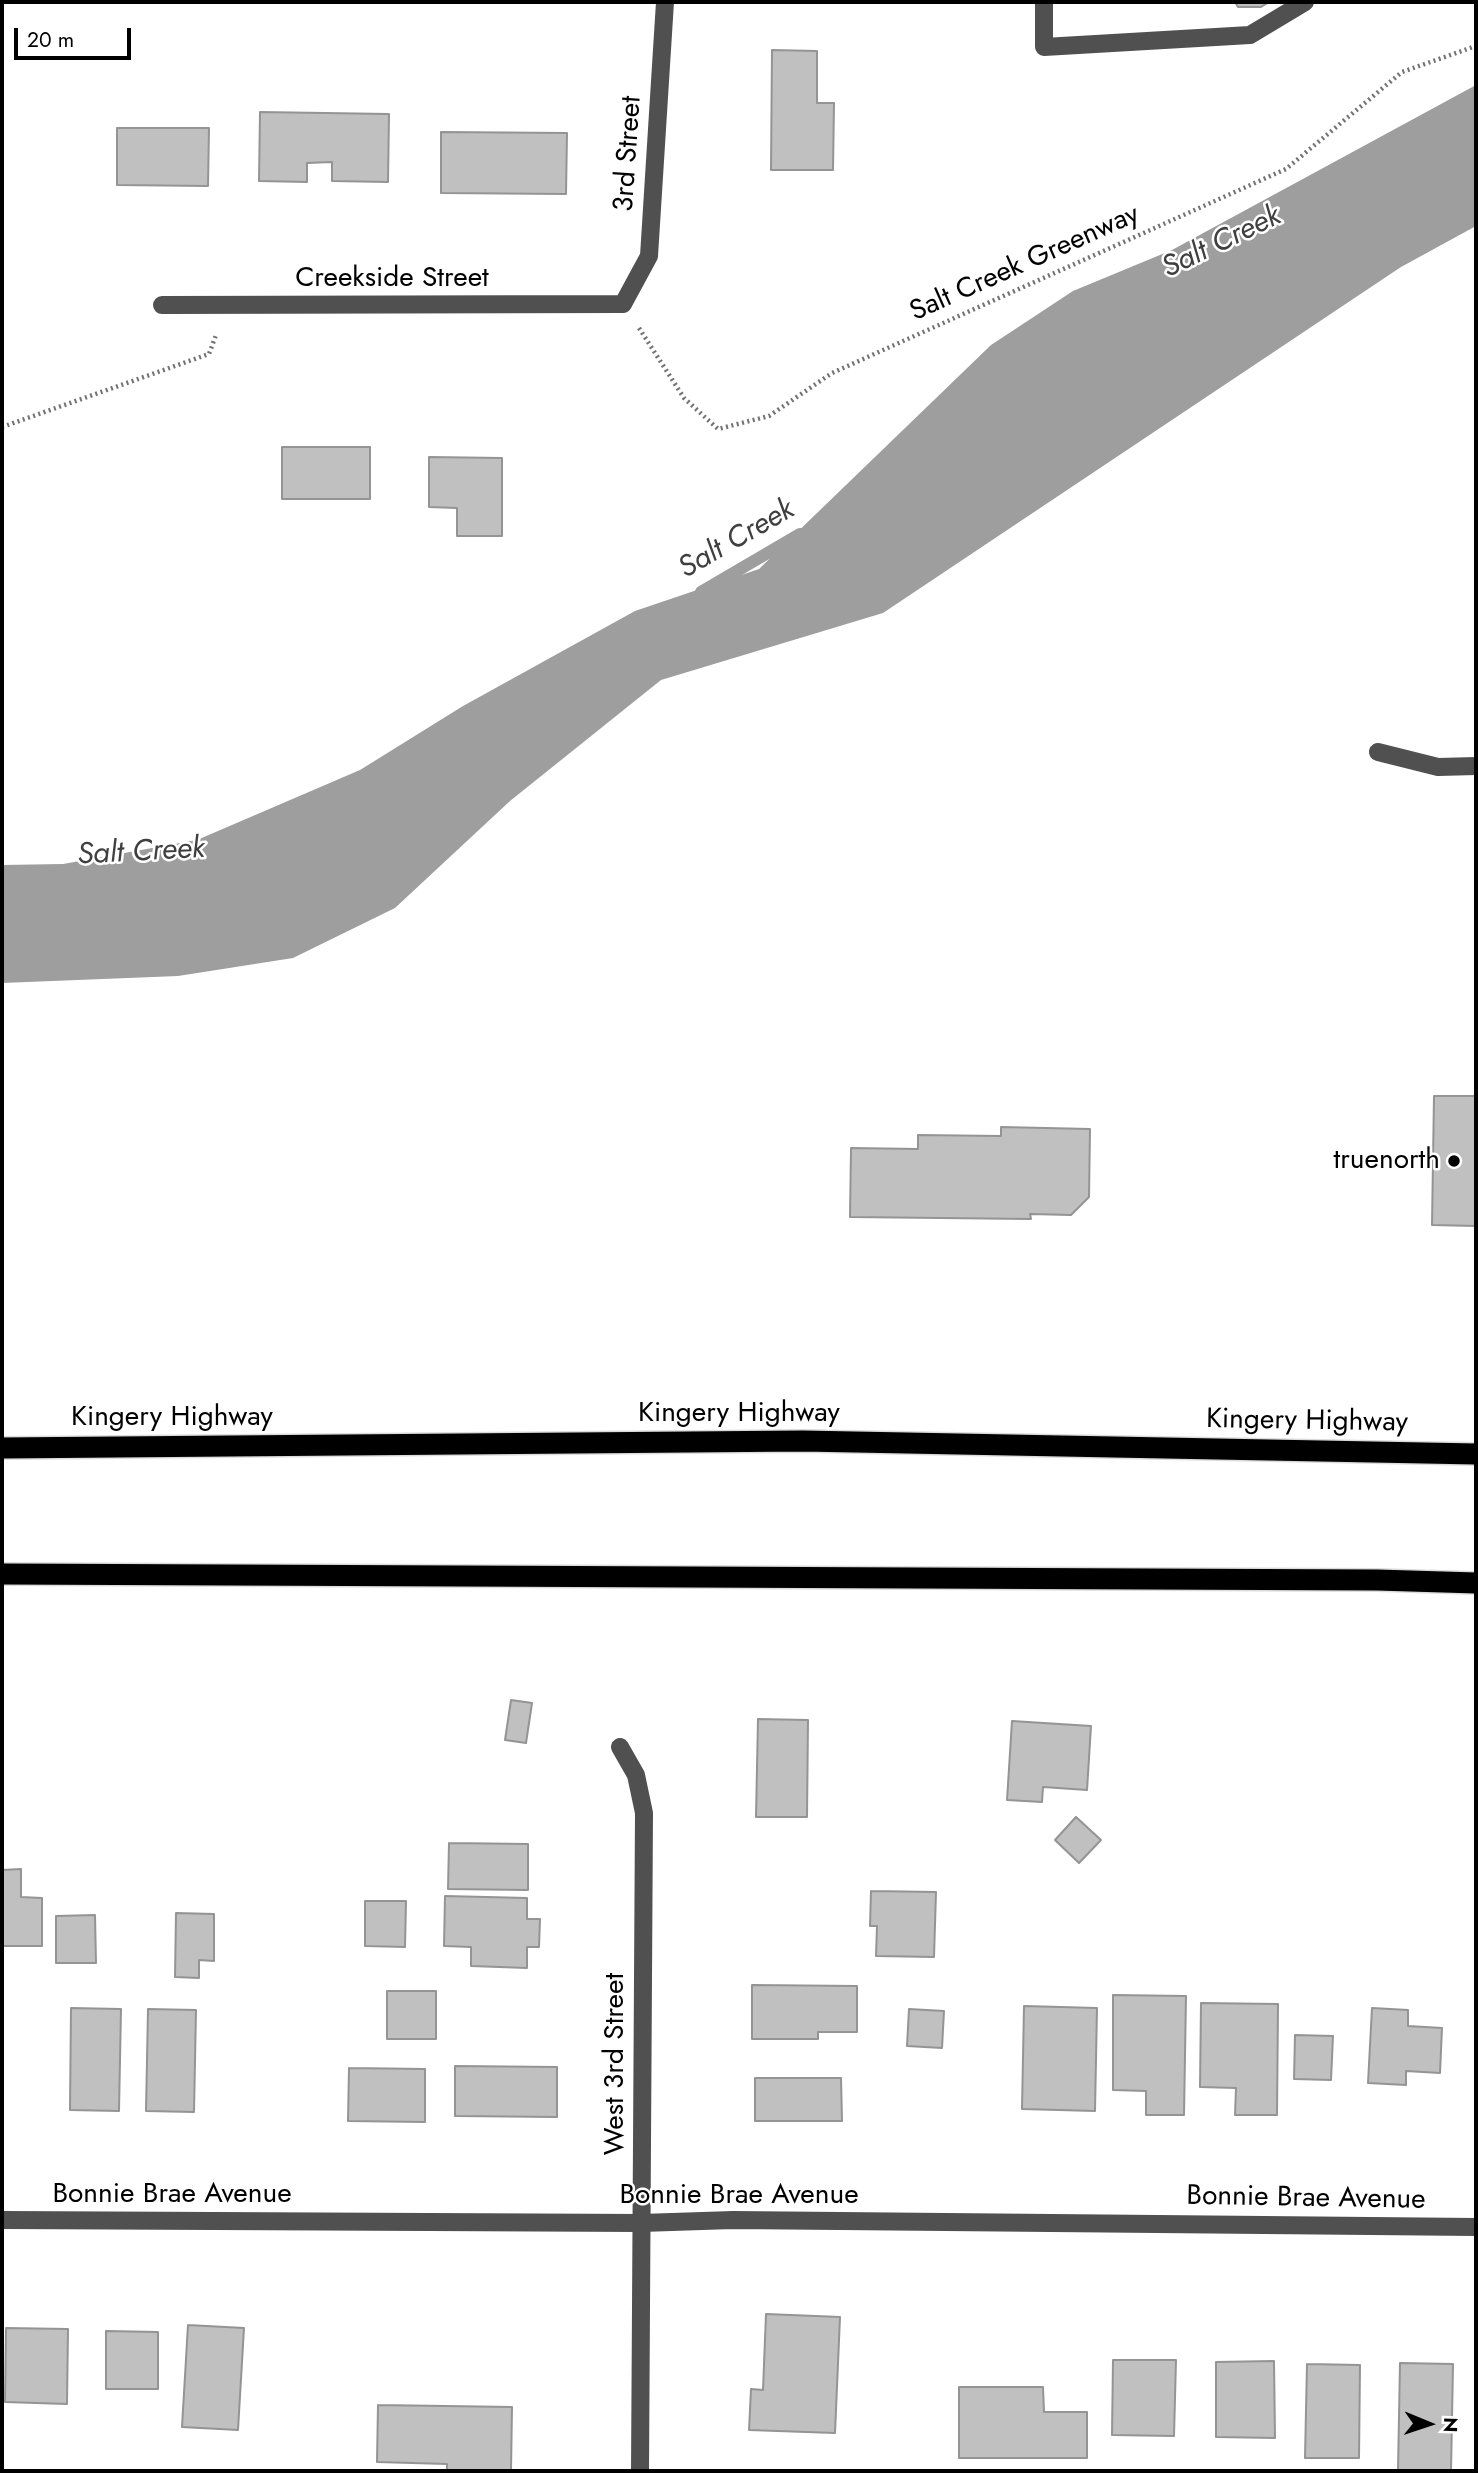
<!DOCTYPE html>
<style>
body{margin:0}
#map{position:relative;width:1478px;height:2473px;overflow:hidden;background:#fff;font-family:Jost,sans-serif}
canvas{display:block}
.frame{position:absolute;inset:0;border:4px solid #000;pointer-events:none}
.north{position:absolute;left:1394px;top:2389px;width:70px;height:70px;-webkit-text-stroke:5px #fff;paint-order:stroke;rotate:92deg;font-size:19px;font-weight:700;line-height:28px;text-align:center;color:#000}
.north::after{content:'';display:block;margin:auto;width:24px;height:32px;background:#000;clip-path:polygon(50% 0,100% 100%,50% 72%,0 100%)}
.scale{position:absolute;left:14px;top:28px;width:117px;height:32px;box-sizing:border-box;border:4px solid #000;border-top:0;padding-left:9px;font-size:21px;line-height:24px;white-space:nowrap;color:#000;-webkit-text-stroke:5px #fff;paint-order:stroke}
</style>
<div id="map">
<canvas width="1478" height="2473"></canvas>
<div class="frame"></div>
<div class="north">N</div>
<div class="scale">20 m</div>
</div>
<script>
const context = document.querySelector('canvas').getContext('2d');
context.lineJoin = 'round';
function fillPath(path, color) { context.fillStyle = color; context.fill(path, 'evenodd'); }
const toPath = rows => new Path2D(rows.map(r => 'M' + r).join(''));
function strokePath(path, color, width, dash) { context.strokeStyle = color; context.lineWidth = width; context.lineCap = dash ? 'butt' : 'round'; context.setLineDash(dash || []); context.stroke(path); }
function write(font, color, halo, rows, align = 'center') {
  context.font = font + ' Jost,sans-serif'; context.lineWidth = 5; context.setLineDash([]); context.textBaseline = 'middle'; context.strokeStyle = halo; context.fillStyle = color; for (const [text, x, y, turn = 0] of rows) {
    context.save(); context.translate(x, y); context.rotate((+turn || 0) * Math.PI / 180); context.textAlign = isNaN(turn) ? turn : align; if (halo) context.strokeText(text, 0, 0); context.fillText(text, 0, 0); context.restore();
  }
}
fillPath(toPath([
 [1476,85,1476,226,1401,267,883,613,661,680,510,801,395,908,293,958,178,976,2,983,2,865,63,864,197,840,360,770,463,706,635,611,759,569,991,345,1073,291,1172,250]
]), '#9e9e9e');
strokePath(toPath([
 [701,592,800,534]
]), '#9e9e9e', 12);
const building = toPath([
 [1235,2,1269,2,1261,7,1238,7,1235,2],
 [772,50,817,51,817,103,834,103,833,170,771,170,772,50],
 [260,112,389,114,388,182,332,181,332,162,307,163,307,182,259,181,260,112],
 [117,128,209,128,208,186,117,185,117,128],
 [441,132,567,133,566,194,441,193,441,132],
 [282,447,370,447,370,499,282,499,282,447],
 [429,457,502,458,502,536,457,536,457,508,429,507,429,457],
 [1434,1096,1476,1096,1476,1226,1432,1225,1434,1096],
 [1001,1127,1090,1129,1089,1197,1071,1215,1030,1214,1031,1219,850,1217,851,1148,918,1149,918,1135,1001,1136,1001,1127],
 [511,1700,532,1703,526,1743,505,1740,511,1700],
 [758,1719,808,1720,807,1817,756,1817,758,1719],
 [1012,1721,1091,1726,1087,1790,1043,1787,1042,1802,1007,1800,1012,1721],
 [1076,1817,1101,1840,1079,1863,1055,1840,1076,1817],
 [449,1843,528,1844,528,1890,448,1889,449,1843],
 [21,1869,21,1897,42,1898,42,1946,2,1946,2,1870,21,1869],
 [871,1891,936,1892,934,1957,876,1956,877,1926,870,1926,871,1891],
 [445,1896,527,1898,527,1919,540,1919,539,1947,527,1947,527,1968,471,1966,471,1947,444,1946,445,1896],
 [365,1901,406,1901,405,1947,365,1946,365,1901],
 [176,1913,214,1914,214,1961,199,1960,199,1978,175,1977,176,1913],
 [95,1915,96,1963,56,1963,56,1916,95,1915],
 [752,1985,857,1986,857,2032,818,2032,818,2039,752,2039,752,1985],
 [387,1991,436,1991,436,2039,387,2039,387,1991],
 [1113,1995,1186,1996,1184,2115,1146,2115,1146,2091,1113,2090,1113,1995],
 [1201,2003,1278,2004,1277,2115,1235,2115,1236,2088,1200,2087,1201,2003],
 [1024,2006,1097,2008,1095,2111,1022,2109,1024,2006],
 [71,2008,121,2009,119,2111,70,2110,71,2008],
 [1372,2008,1408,2010,1408,2026,1442,2028,1440,2073,1406,2071,1406,2085,1368,2083,1372,2008],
 [148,2009,196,2010,194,2112,146,2111,148,2009],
 [909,2009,944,2011,942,2048,907,2046,909,2009],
 [1295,2035,1333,2036,1331,2080,1294,2079,1295,2035],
 [455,2066,557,2067,557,2117,455,2116,455,2066],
 [349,2068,425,2069,425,2122,348,2121,349,2068],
 [755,2078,841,2078,842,2121,755,2121,755,2078],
 [766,2314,840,2317,835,2433,749,2430,751,2389,763,2390,766,2314],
 [188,2325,244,2328,238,2430,182,2427,188,2325],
 [6,2328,68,2329,67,2404,5,2402,6,2328],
 [106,2331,158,2332,158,2389,106,2389,106,2331],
 [1113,2360,1176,2360,1174,2436,1112,2435,1113,2360],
 [1274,2361,1275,2438,1216,2437,1216,2362,1274,2361],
 [1400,2363,1453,2364,1451,2471,1398,2471,1400,2363],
 [1307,2364,1360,2365,1359,2458,1305,2458,1307,2364],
 [959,2387,1043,2387,1044,2412,1087,2412,1087,2458,959,2458,959,2387],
 [378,2405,512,2407,511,2471,447,2471,447,2464,377,2462,378,2405]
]);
fillPath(building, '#c0c0c0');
strokePath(building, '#949494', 2);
const highway = toPath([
 [2,1448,803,1441,1476,1454],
 [2,1574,1377,1580,1476,1583]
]);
strokePath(highway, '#dbdbdb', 24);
strokePath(toPath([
 [639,328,684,398,718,429,769,416,832,373,1286,169,1402,72,1476,46],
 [2,427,209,354,216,335]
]), '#727272', 4.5, [2, 3.5]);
strokePath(toPath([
 [1044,2,1044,47,1250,35,1305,2],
 [162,305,623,304,649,256,665,2],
 [1378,752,1438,767,1476,766],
 [620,1747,636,1775,644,1813,640,2471],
 [2,2220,641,2223,733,2220,1476,2227]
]), '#505050', 18);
strokePath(highway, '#000', 21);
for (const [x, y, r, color] of [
 [1454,1161,7,"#000"]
]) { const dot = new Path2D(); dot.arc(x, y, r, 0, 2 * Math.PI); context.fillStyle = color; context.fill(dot); strokePath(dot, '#fff', 2.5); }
write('28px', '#000', '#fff', [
 ["3rd Street",629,154,-86],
 ["Salt Creek Greenway",1025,264,-24],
 ["Creekside Street",392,279],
 ["Kingery Highway",739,1414],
 ["Kingery Highway",172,1418],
 ["Kingery Highway",1307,1422,1],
 ["West 3rd Street",616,2064,-90],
 ["Bonnie Brae Avenue",172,2195],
 ["Bonnie Brae Avenue",739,2196],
 ["Bonnie Brae Avenue",1306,2199,1]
]);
write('28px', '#000', '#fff', [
 ["truenorth",1440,1161]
], 'right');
write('italic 30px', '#3f3f3f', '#fff', [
 ["Salt Creek",1222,243,-26],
 ["Salt Creek",737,540,-30],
 ["Salt Creek",141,853,-3]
]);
</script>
